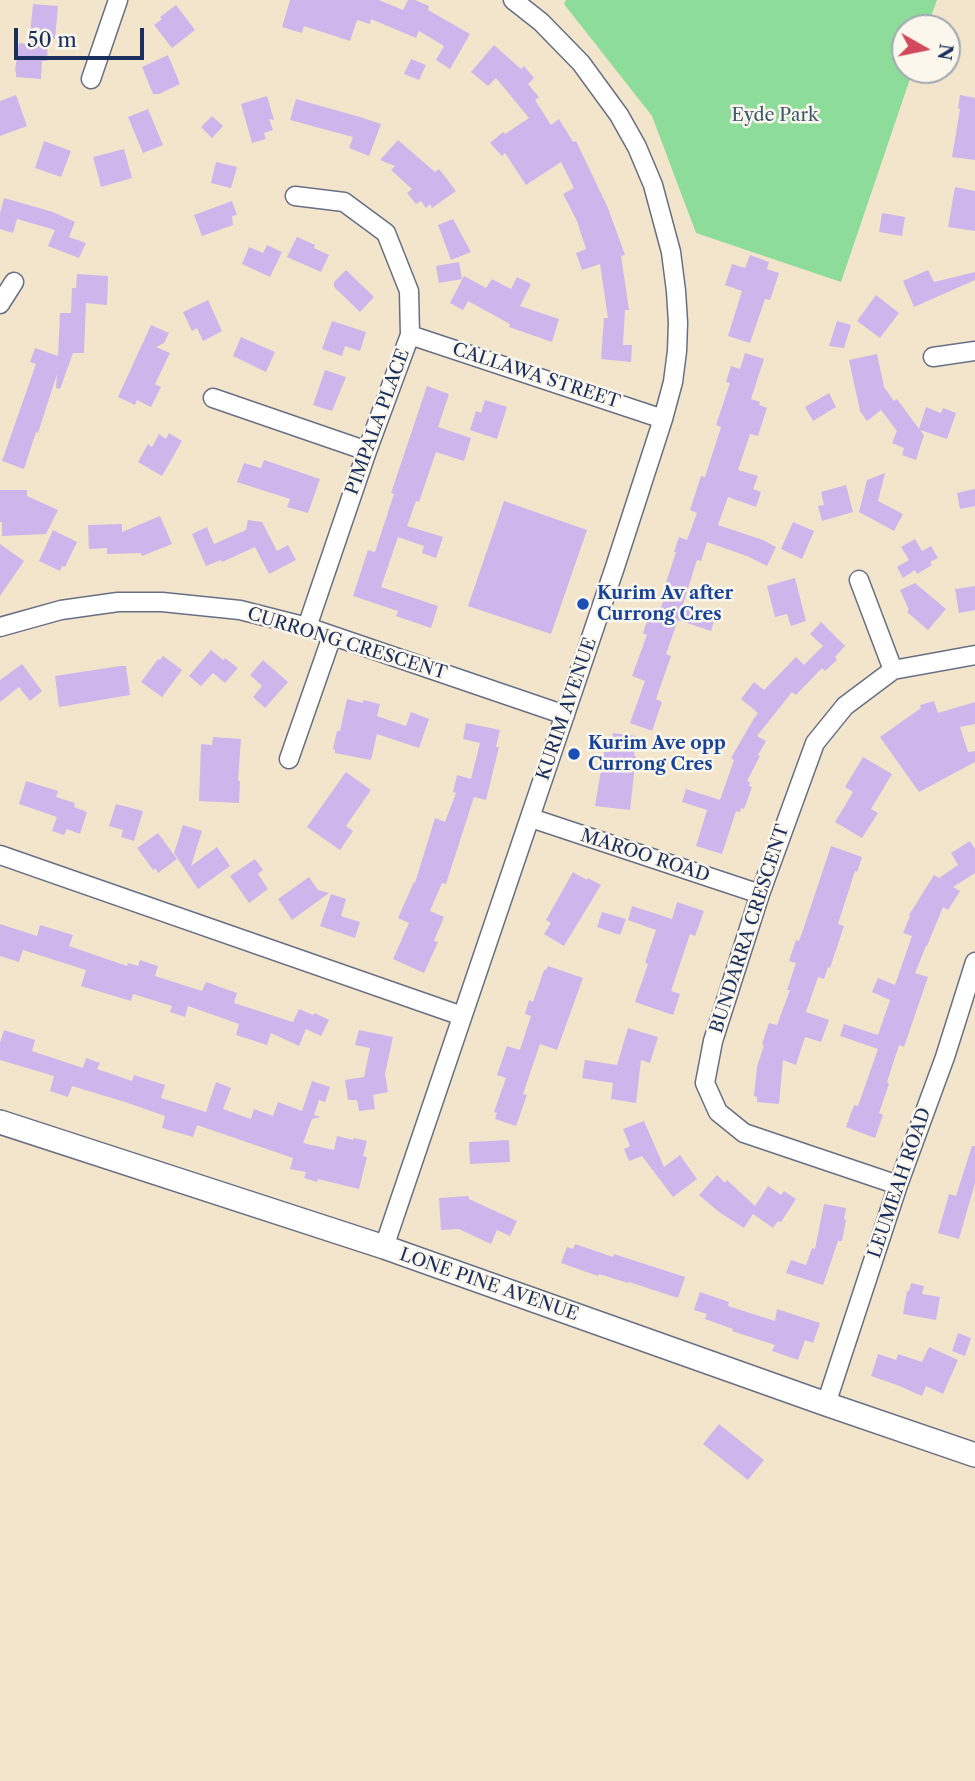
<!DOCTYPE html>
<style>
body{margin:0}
#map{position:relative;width:975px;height:1781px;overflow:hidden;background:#f3e5cb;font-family:"Libre Caslon Text",serif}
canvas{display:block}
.north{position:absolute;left:891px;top:14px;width:70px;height:70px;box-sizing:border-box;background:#fbf7ec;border:2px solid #a1a7b3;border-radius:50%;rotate:99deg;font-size:19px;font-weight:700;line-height:28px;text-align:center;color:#1b2f5e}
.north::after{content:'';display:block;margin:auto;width:24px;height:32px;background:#d1495b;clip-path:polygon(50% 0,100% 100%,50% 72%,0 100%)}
.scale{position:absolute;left:14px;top:28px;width:130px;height:32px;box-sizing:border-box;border:4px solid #1b2f5e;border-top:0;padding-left:9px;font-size:21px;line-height:24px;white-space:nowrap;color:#1b2f5e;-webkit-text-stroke:5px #fbf7ec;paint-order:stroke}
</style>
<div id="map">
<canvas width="975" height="1781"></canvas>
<div class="north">N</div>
<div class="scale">50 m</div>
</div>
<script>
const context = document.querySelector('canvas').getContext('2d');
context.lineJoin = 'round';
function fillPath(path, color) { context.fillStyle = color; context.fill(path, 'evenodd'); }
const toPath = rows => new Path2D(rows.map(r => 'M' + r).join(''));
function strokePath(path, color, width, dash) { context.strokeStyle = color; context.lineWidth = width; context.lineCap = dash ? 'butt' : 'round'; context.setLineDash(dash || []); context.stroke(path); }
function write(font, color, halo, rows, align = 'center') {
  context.font = font + ' "Libre Caslon Text",serif'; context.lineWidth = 5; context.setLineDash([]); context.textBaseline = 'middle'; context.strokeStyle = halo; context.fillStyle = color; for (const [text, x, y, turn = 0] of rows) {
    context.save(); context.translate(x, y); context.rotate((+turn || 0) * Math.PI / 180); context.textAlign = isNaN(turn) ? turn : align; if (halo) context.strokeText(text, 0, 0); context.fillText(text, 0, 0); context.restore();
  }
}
fillPath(toPath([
 [566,0,937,0,927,28,905,28,905,70,913,70,841,282,696,233,652,116,564,4]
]), '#8ddc9a');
fillPath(toPath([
 [290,0,379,0,403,10,408,0,415,0,429,6,428,10,470,34,450,69,436,60,444,46,419,31,416,38,371,19,370,24,357,20,350,41,304,26,302,33,282,27],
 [33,4,58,6,55,39,48,38,47,61,42,61,41,79,16,77,16,72,15,71,19,43,29,44],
 [176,5,195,30,172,48,154,25,162,19,160,17],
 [494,45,521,69,524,66,534,78,528,84,539,97,535,100,551,125,559,119,573,142,576,141,608,208,625,255,621,256,629,310,625,310,623,345,632,345,631,362,601,359,604,318,608,318,600,264,582,270,576,253,586,249,577,221,563,194,574,188,561,162,526,185,505,153,502,156,490,143,503,132,505,134,529,118,496,78,488,86,471,72],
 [168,55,180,84,159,94,153,94,142,67],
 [411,59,426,65,419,80,404,74],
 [16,95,27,126,0,136,0,101],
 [960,95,975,98,975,160,952,157,960,109,958,108],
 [267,96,274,120,269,119,273,130,264,133,266,139,252,143,241,104],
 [296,99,360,117,381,124,369,156,349,148,353,137,290,120],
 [148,109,163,145,143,153,128,117],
 [212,116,223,126,212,138,201,127],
 [398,140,435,172,439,169,456,191,432,208,430,204,426,208,421,201,416,204,407,193,412,189,391,170,395,166,380,160],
 [44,141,71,151,61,177,35,168],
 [124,149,132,178,101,187,93,157],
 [216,162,237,167,231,188,211,183],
 [955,187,975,191,975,231,948,227],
 [4,198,53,212,75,222,69,237,86,243,79,258,48,246,55,230,17,219,13,233,0,229,0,213],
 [232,201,237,215,232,216,233,225,202,236,194,215],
 [882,213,905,217,902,236,879,232],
 [453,219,471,252,451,260,438,225],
 [297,237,315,245,314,248,329,255,321,272,287,257],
 [267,245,282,252,270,277,242,264,249,247,263,253],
 [750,255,769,262,767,269,779,273,770,300,765,299,750,343,728,336,742,291,725,285,732,264,745,268],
 [459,262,462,279,439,283,436,266],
 [346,270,374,297,360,312,334,287,334,282],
 [928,270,934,282,975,272,975,280,914,307,903,281],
 [77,274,108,276,107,305,86,303,84,353,73,353,60,389,56,388,57,374,38,433,36,432,24,469,2,461,36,364,30,362,35,348,58,356,60,313,71,313,72,288,76,288],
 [464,276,486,288,492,279,511,289,517,277,531,284,520,306,559,319,552,342,509,327,510,324,468,301,463,310,450,303],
 [876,295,899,313,880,338,857,321],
 [208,300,222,331,203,341,197,328,192,331,183,312],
 [332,321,366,332,360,351,345,346,342,356,322,349],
 [837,321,851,325,844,348,829,346],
 [151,325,169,333,164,343,156,347,170,353,155,384,161,387,151,407,137,400,135,405,118,397],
 [241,337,275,352,266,372,233,356],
 [745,353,764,359,751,399,760,402,759,405,767,408,758,436,750,434,738,470,758,476,753,489,761,492,756,507,728,497,718,525,763,540,776,547,767,566,747,556,707,542,701,561,697,560,683,604,716,615,711,631,678,620,666,654,671,656,656,699,662,702,652,731,630,723,645,681,632,676,647,635,643,633,648,618,656,621,665,596,662,595,676,552,674,552,679,537,687,540,697,513,690,510,701,476,705,477,721,427,716,425,730,383,726,382,731,366,740,369],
 [877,354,884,387,894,401,897,399,919,429,926,407,941,413,943,408,956,413,947,439,920,430,924,435,916,460,902,455,904,448,892,443,897,431,881,410,867,421,860,411,849,360],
 [325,370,346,377,332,411,313,405],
 [427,386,449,394,438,427,471,438,464,461,436,452,419,502,416,501,407,526,443,537,436,558,422,553,424,546,398,537,381,587,438,606,431,628,396,616,398,611,353,596,368,550,375,552,394,494,391,493],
 [829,393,836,407,813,421,805,407],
 [485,400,507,407,497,439,470,430,476,411,481,413],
 [169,433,182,441,162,476,138,462,148,444,152,447,159,434,166,439],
 [264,460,320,479,308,513,287,507,290,499,237,482,244,463,261,468],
 [885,473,878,501,903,514,894,531,859,512,867,480],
 [846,485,853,512,822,521,818,506,824,505,821,492],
 [975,489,975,506,960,509,957,493],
 [0,490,27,490,27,496,58,510,46,534,2,536,2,522,0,522],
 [504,501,587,530,551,634,468,606],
 [160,516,172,544,142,556,141,553,107,554,107,548,89,549,88,525,122,524,122,532],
 [248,520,262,522,277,551,288,545,296,560,269,574,255,547,222,562,221,560,206,566,192,534,207,527,214,544,246,530],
 [793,522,814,531,802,559,781,549],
 [53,530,77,542,65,567,62,566,60,571,39,561],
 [915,539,922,551,931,546,938,558,930,562,932,565,917,574,915,570,903,578,897,567,909,560,901,547],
 [0,544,24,561,0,596],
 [795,578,806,621,791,626,787,614,775,617,767,586],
 [915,583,946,609,928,630,907,612,909,610,900,590],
 [975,586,975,610,959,613,955,589],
 [821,622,845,646,835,657,837,660,825,671,822,668,796,695,792,692,757,736,766,741,758,755,760,756,747,781,750,782,749,786,752,787,744,809,741,808,740,812,736,811,722,854,696,846,707,810,682,802,686,789,720,800,734,760,731,758,753,720,758,713,741,699,754,682,764,690,796,657,804,665,823,646,810,634],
 [211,650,223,660,225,658,238,668,225,683,213,673,201,686,189,676],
 [163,656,182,670,162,697,141,682,158,659,160,660],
 [263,660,288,682,265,708,253,697,262,686,250,675],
 [22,664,42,691,30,701,19,687,0,702,0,680],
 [120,666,126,666,130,695,59,707,55,676],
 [347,699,363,703,363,700,380,704,377,716,406,726,411,712,429,719,419,748,377,734,371,760,335,753,335,750,333,749,337,731,340,731],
 [934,701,938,713,975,702,975,724,960,727,968,752,975,751,975,762,919,792,880,737,921,708,920,705],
 [466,723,500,730,496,747,499,747,486,800,474,797,446,884,442,883,430,911,444,917,434,941,438,942,424,973,393,959,409,923,398,918,414,882,415,883,435,818,445,822,456,793,453,792,457,775,471,779,480,743,463,739],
 [613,733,636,736,634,756,636,756,630,810,595,806,604,752,610,752],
 [213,737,241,739,238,781,240,781,239,803,199,801,201,744,212,745],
 [863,757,892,774,871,809,878,813,862,838,835,822,853,792,845,787],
 [346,772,371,790,346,826,353,831,340,850,307,827],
 [26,781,58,791,56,797,75,803,74,807,87,812,80,834,67,829,64,835,52,831,57,817,19,804],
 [116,804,143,811,134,841,121,837,123,830,109,826],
 [183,825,202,831,191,866,217,847,230,866,198,889,174,853],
 [158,833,177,859,158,873,155,868,153,870,137,848],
 [970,841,975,849,975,873,953,887,960,891,948,910,943,907,927,946,926,946,915,973,928,977,904,1047,899,1045,887,1082,889,1084,879,1113,883,1115,875,1138,846,1127,854,1105,858,1106,878,1049,840,1036,844,1024,878,1035,890,1000,872,992,878,978,895,985,912,936,903,933,910,916,909,915,934,875,939,878,958,865,951,853],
 [831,846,862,857,857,872,855,871,838,924,844,926,830,968,828,967,824,979,818,977,806,1012,829,1020,821,1042,805,1037,796,1065,783,1060,779,1104,757,1102,757,1097,754,1096,757,1067,764,1045,762,1044,769,1023,777,1025,790,990,787,990,796,963,789,961,796,940,799,941,803,930],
 [255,859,263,870,258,874,268,889,249,903,230,876],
 [573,872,587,880,588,878,601,885,564,946,544,934,551,923,546,920],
 [309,877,318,890,329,893,292,920,278,899],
 [331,894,346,899,341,916,360,922,355,938,320,926],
 [677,902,704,911,695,936,690,934,671,991,680,994,673,1015,635,1002,648,964,645,963,656,930,628,920,632,906,672,919],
 [602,912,626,919,620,935,597,927],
 [0,924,37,936,40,925,73,935,69,946,127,966,128,963,138,966,140,960,158,966,155,976,202,991,206,982,237,993,234,1003,293,1022,299,1009,313,1015,315,1013,329,1020,321,1036,306,1029,299,1046,271,1033,267,1045,236,1035,239,1024,188,1006,185,1017,170,1012,172,1006,133,994,131,1001,81,986,86,970,23,950,19,962,0,956],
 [548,966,583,978,557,1050,540,1044,523,1094,527,1095,516,1126,495,1119,497,1113,494,1112,506,1078,497,1075,507,1046,520,1050,531,1016,525,1014,529,1000,533,1002,544,970,546,970],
 [628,1028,658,1037,650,1063,641,1060,636,1103,611,1099,613,1083,582,1078,585,1060,617,1065],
 [4,1030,35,1040,32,1051,83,1068,86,1058,100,1063,97,1069,132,1081,134,1075,165,1085,161,1098,206,1112,216,1082,231,1088,223,1109,251,1119,254,1109,273,1116,278,1102,302,1111,312,1081,330,1087,325,1102,319,1100,314,1115,321,1117,312,1119,303,1143,334,1150,337,1136,353,1140,354,1138,367,1141,363,1156,367,1157,359,1189,318,1179,317,1182,304,1178,306,1172,290,1169,293,1158,197,1125,193,1137,162,1128,165,1116,125,1102,72,1086,68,1097,50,1091,54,1076,0,1060,0,1043],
 [359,1030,393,1037,385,1074,388,1092,373,1095,375,1109,359,1111,357,1100,348,1100,345,1080,364,1077,370,1048,355,1045],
 [644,1121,664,1167,680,1155,697,1179,673,1197,642,1156,629,1161,624,1149,630,1146,623,1129],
 [509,1140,510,1162,470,1164,469,1142],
 [972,1146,975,1146,975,1183,959,1239,938,1233,949,1194,956,1196],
 [717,1175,725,1183,727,1180,755,1206,768,1186,781,1195,784,1191,796,1199,781,1222,778,1221,773,1228,753,1214,744,1228,719,1212,699,1195],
 [469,1196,469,1199,517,1221,510,1236,497,1230,491,1244,459,1229,441,1230,439,1198],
 [824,1204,846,1208,844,1219,846,1220,842,1241,838,1241,823,1285,786,1273,791,1260,806,1265,812,1248,815,1249],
 [575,1244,613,1257,614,1254,685,1277,678,1298,629,1282,628,1283,599,1274,598,1276,561,1263,567,1247,573,1249],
 [911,1283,924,1286,922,1294,940,1297,936,1320,903,1314,907,1291,909,1291],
 [700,1292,729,1302,728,1306,775,1321,777,1309,820,1323,813,1343,805,1340,798,1360,772,1351,775,1345,732,1331,733,1329,705,1319,707,1314,694,1310],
 [958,1333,971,1338,965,1356,952,1351],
 [929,1347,958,1360,943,1394,926,1386,922,1396,897,1385,871,1376,878,1354,896,1360,898,1354,922,1362],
 [719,1424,764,1460,748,1480,703,1444]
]), '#ceb6ec');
const minor = toPath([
 [91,79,118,0],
 [295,196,344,202,386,233,409,291,410,335,367,451,307,627],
 [0,304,14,282],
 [410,335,663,419],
 [933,357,975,351],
 [213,398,367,451],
 [859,580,893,670],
 [0,627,61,610,118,602,162,602,240,610,307,627,565,715],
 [289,759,332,636],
 [531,818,760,894],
 [0,855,462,1016],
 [898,1185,744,1133,718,1112,705,1083,713,1041,760,894,815,743,845,706,893,670,975,655],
 [384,1247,615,567,663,419,673,382,677,351,678,323,676,291,671,252,653,185,637,147,619,115,581,63,541,22,513,0],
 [826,1404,898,1185,945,1057,975,962]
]);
const tertiary = toPath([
 [0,1122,384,1247,826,1404,975,1455]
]);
strokePath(minor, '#676f84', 21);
strokePath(tertiary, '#676f84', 26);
strokePath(minor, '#fff', 18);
strokePath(tertiary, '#fff', 23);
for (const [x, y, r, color] of [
 [583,604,7,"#1a4fb4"],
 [574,754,7,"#1a4fb4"]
]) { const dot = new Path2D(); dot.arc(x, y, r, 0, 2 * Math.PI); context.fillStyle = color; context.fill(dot); strokePath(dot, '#fbf7ec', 2.5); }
write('18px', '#385a6d', '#fbf7ec', [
 ["Eyde Park",775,116]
]);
write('18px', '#1b2f5e', '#fbf7ec', [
 ["CALLAWA STREET",536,376,18],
 ["PIMPALA PLACE",378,422,-70],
 ["CURRONG CRESCENT",347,644,17],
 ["KURIM AVENUE",567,709,-71],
 ["MAROO ROAD",645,856,18],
 ["BUNDARRA CRESCENT",750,929,-72],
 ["LEUMEAH ROAD",900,1183,-71],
 ["LONE PINE AVENUE",489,1285,19]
]);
write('bold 18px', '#164399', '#fbf7ec', [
 ["Kurim Av after",597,594],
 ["Currong Cres",597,615],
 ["Kurim Ave opp",588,744],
 ["Currong Cres",588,765]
], 'left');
</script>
